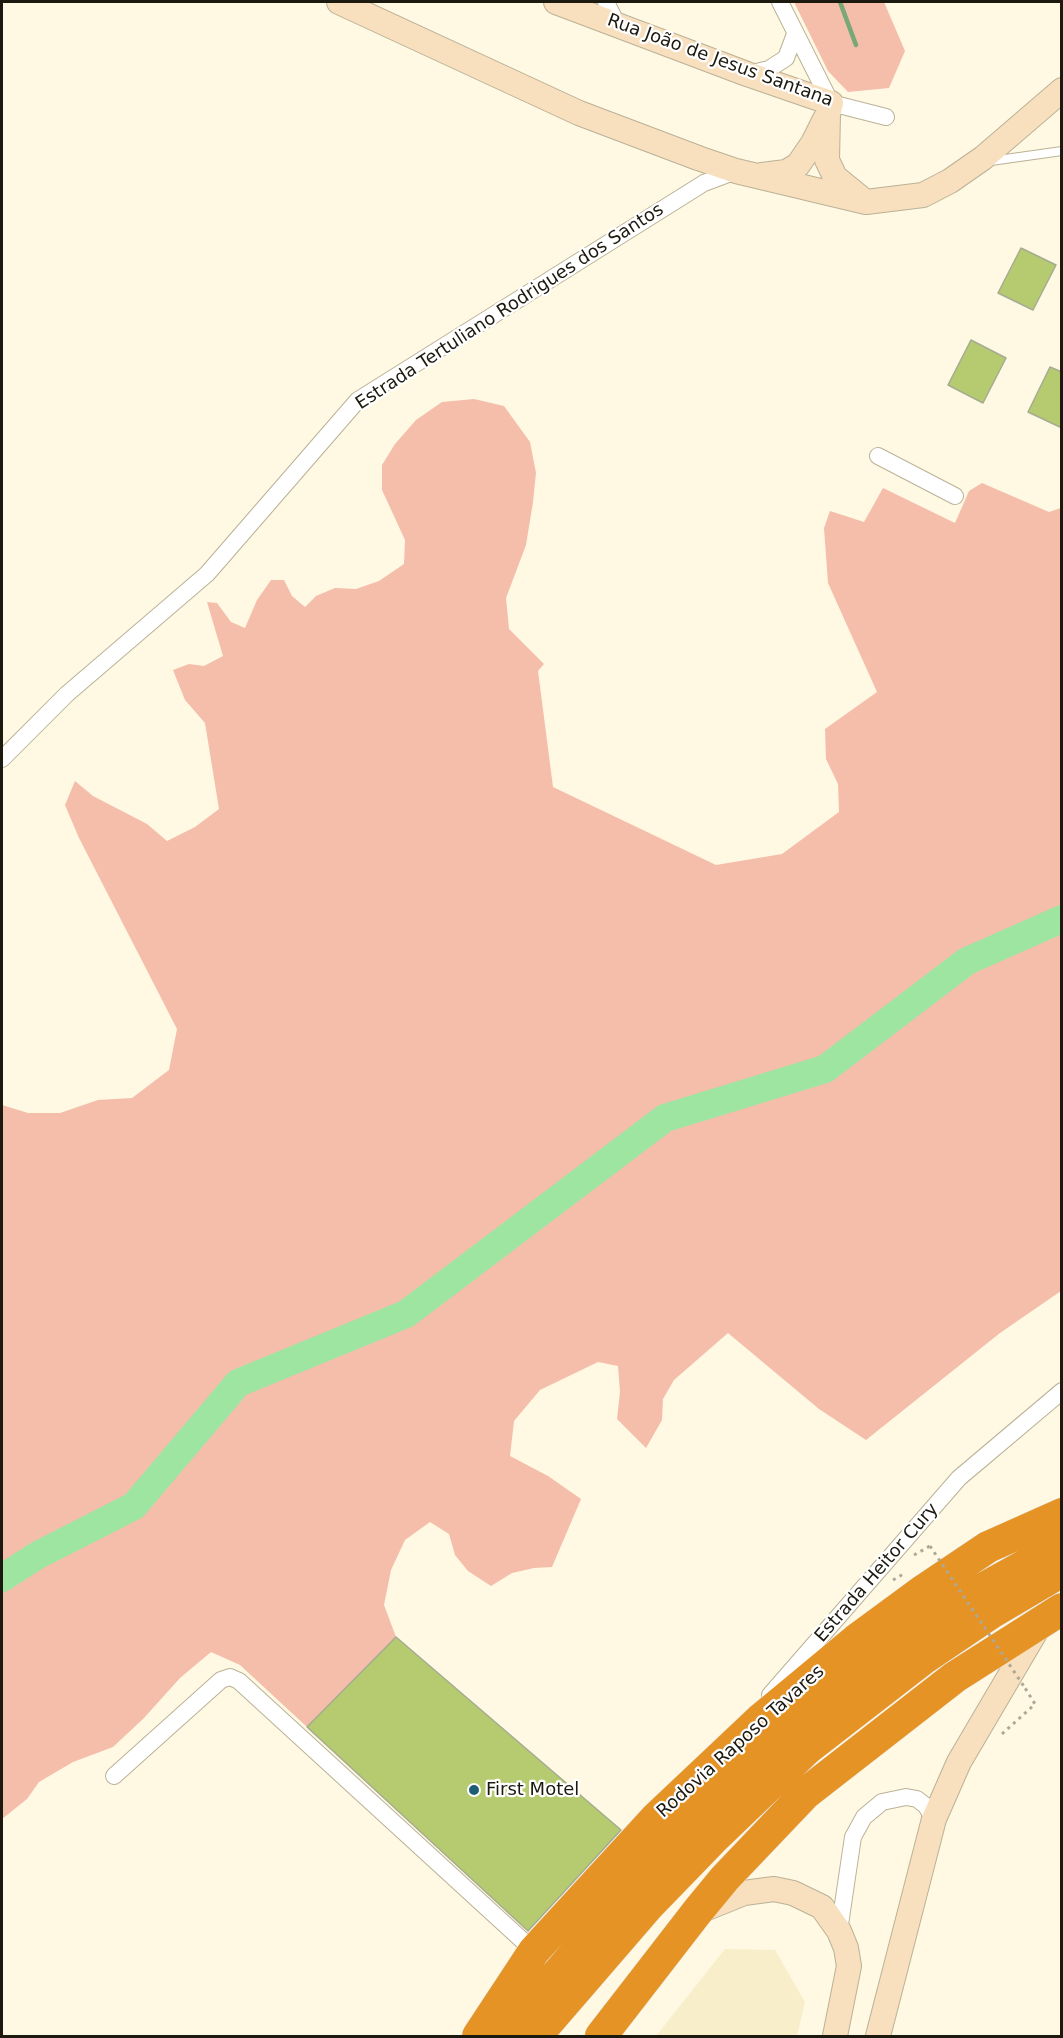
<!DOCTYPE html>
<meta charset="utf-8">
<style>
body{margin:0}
#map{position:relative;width:1063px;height:2038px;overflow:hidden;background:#fff8e2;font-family:"DejaVu Sans",sans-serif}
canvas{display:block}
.frame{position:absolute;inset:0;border:3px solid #1c190f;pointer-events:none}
</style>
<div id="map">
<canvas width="1063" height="2038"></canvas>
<div class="frame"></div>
</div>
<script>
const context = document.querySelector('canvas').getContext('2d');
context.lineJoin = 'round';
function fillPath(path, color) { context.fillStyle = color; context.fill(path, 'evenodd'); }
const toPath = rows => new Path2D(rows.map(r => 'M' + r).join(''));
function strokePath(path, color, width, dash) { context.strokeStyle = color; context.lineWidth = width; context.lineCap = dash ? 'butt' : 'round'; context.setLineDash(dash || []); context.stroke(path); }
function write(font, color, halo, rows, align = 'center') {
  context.font = font + ' "DejaVu Sans",sans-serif'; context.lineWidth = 4.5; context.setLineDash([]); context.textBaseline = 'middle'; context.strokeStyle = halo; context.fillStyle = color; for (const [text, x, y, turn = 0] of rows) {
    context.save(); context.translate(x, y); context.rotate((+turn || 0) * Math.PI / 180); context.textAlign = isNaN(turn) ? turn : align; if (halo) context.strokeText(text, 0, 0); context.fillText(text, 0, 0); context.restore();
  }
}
fillPath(toPath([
 [725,1949,775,1950,805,2002,797,2036,656,2036]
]), '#f9eeca');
fillPath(toPath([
 [794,2,884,2,905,51,889,88,848,92,828,71],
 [474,399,504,406,530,442,536,473,533,502,526,545,506,598,509,629,544,664,538,671,553,787,716,865,782,854,839,812,838,784,826,759,825,729,877,692,828,583,824,528,830,511,864,522,883,488,955,523,969,491,982,483,1049,512,1061,508,1061,1291,1000,1333,866,1440,819,1409,728,1333,674,1380,663,1399,662,1420,646,1448,617,1419,620,1392,618,1366,598,1362,540,1390,514,1421,510,1456,548,1476,581,1499,552,1567,534,1568,512,1573,491,1586,468,1571,455,1555,449,1534,430,1522,405,1540,391,1570,384,1605,396,1637,307,1727,240,1665,211,1652,180,1678,144,1718,113,1747,73,1762,39,1782,27,1799,2,1819,2,1105,28,1113,60,1113,98,1100,132,1098,169,1070,177,1029,79,838,65,805,75,781,93,796,147,824,167,841,195,827,219,809,205,723,185,700,173,670,189,664,204,666,223,656,207,602,217,603,231,622,245,628,257,600,271,580,284,580,292,596,305,607,316,596,335,588,356,589,379,581,404,564,405,540,382,490,382,465,395,444,416,420,442,402]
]), '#f4beab');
strokePath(toPath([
 [840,2,856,45]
]), '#77a875', 4.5);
strokePath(toPath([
 [2,1578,38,1555,134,1506,238,1383,406,1314,665,1118,825,1069,967,961,1062,919]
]), '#9ee5a1', 28);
const building = toPath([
 [1021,248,1056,265,1033,310,998,293,1021,248],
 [971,340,1006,358,983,403,948,385,971,340],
 [1050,367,1062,372,1062,428,1028,412,1050,367],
 [396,1637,621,1830,528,1931,307,1727,396,1637]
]);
fillPath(building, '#b6ca70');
strokePath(building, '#a4ac91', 1.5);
const lane = toPath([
 [991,161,1062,151]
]);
const street = toPath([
 [606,2,617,24],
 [780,2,831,103,886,117],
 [748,74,769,69,786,58,795,34],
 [878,456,955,496],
 [2,759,67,694,207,574,358,400,704,183,736,171],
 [770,1695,959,1478,1062,1391],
 [114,1776,221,1680,230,1677,239,1681,534,1951],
 [839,1931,853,1837,864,1817,882,1802,906,1797,917,1799,926,1806,934,1819]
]);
const secondary = toPath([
 [339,2,579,113,698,158,736,171,866,202,923,195,950,181,983,158,1062,90],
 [556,2,747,74,831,103,828,114,827,160,835,177,862,199],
 [762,175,786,172,798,165,813,143,825,119],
 [697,1912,744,1893,774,1889,793,1893,822,1907,839,1931,846,1948,849,1966,835,2036],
 [878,2036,934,1819,959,1762,1039,1626]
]);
const highway = toPath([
 [478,2036,534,1951,655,1819,762,1718,856,1640,924,1590,988,1547,1062,1514],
 [504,2036,647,1870,744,1773,846,1685,913,1636,977,1592,1062,1545],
 [536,2036,649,1905,712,1840,808,1748,923,1659,991,1613,1062,1571],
 [601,2036,697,1912,725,1878,806,1793,955,1677,1062,1609]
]);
strokePath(lane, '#bab297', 10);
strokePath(street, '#bab297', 18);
strokePath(secondary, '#bab297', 26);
strokePath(highway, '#e8e8e7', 33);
strokePath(toPath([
 [914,1555,930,1546],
 [893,1580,905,1573],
 [1002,1734,1035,1704,1025,1688]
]), '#aea897', 3, [3, 4.5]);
strokePath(lane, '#fff', 8);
strokePath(street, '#fff', 16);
strokePath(secondary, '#f8dfbe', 24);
strokePath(highway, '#e69326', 32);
strokePath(toPath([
 [930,1546,1025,1688]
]), '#aea897', 3, [3, 4.5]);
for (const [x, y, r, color] of [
 [474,1790,6,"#1e5e74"]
]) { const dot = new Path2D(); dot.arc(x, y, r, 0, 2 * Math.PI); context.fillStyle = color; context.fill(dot); strokePath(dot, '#fff', 2); }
write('18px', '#1c190f', '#fff', [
 ["Rua João de Jesus Santana",720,61,20],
 ["Estrada Tertuliano Rodrigues dos Santos",510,307,-33],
 ["Estrada Heitor Cury",877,1573,-49],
 ["Rodovia Raposo Tavares",741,1742,-42]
]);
write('18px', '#1c190f', '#fff', [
 ["First Motel",486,1790]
], 'left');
</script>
